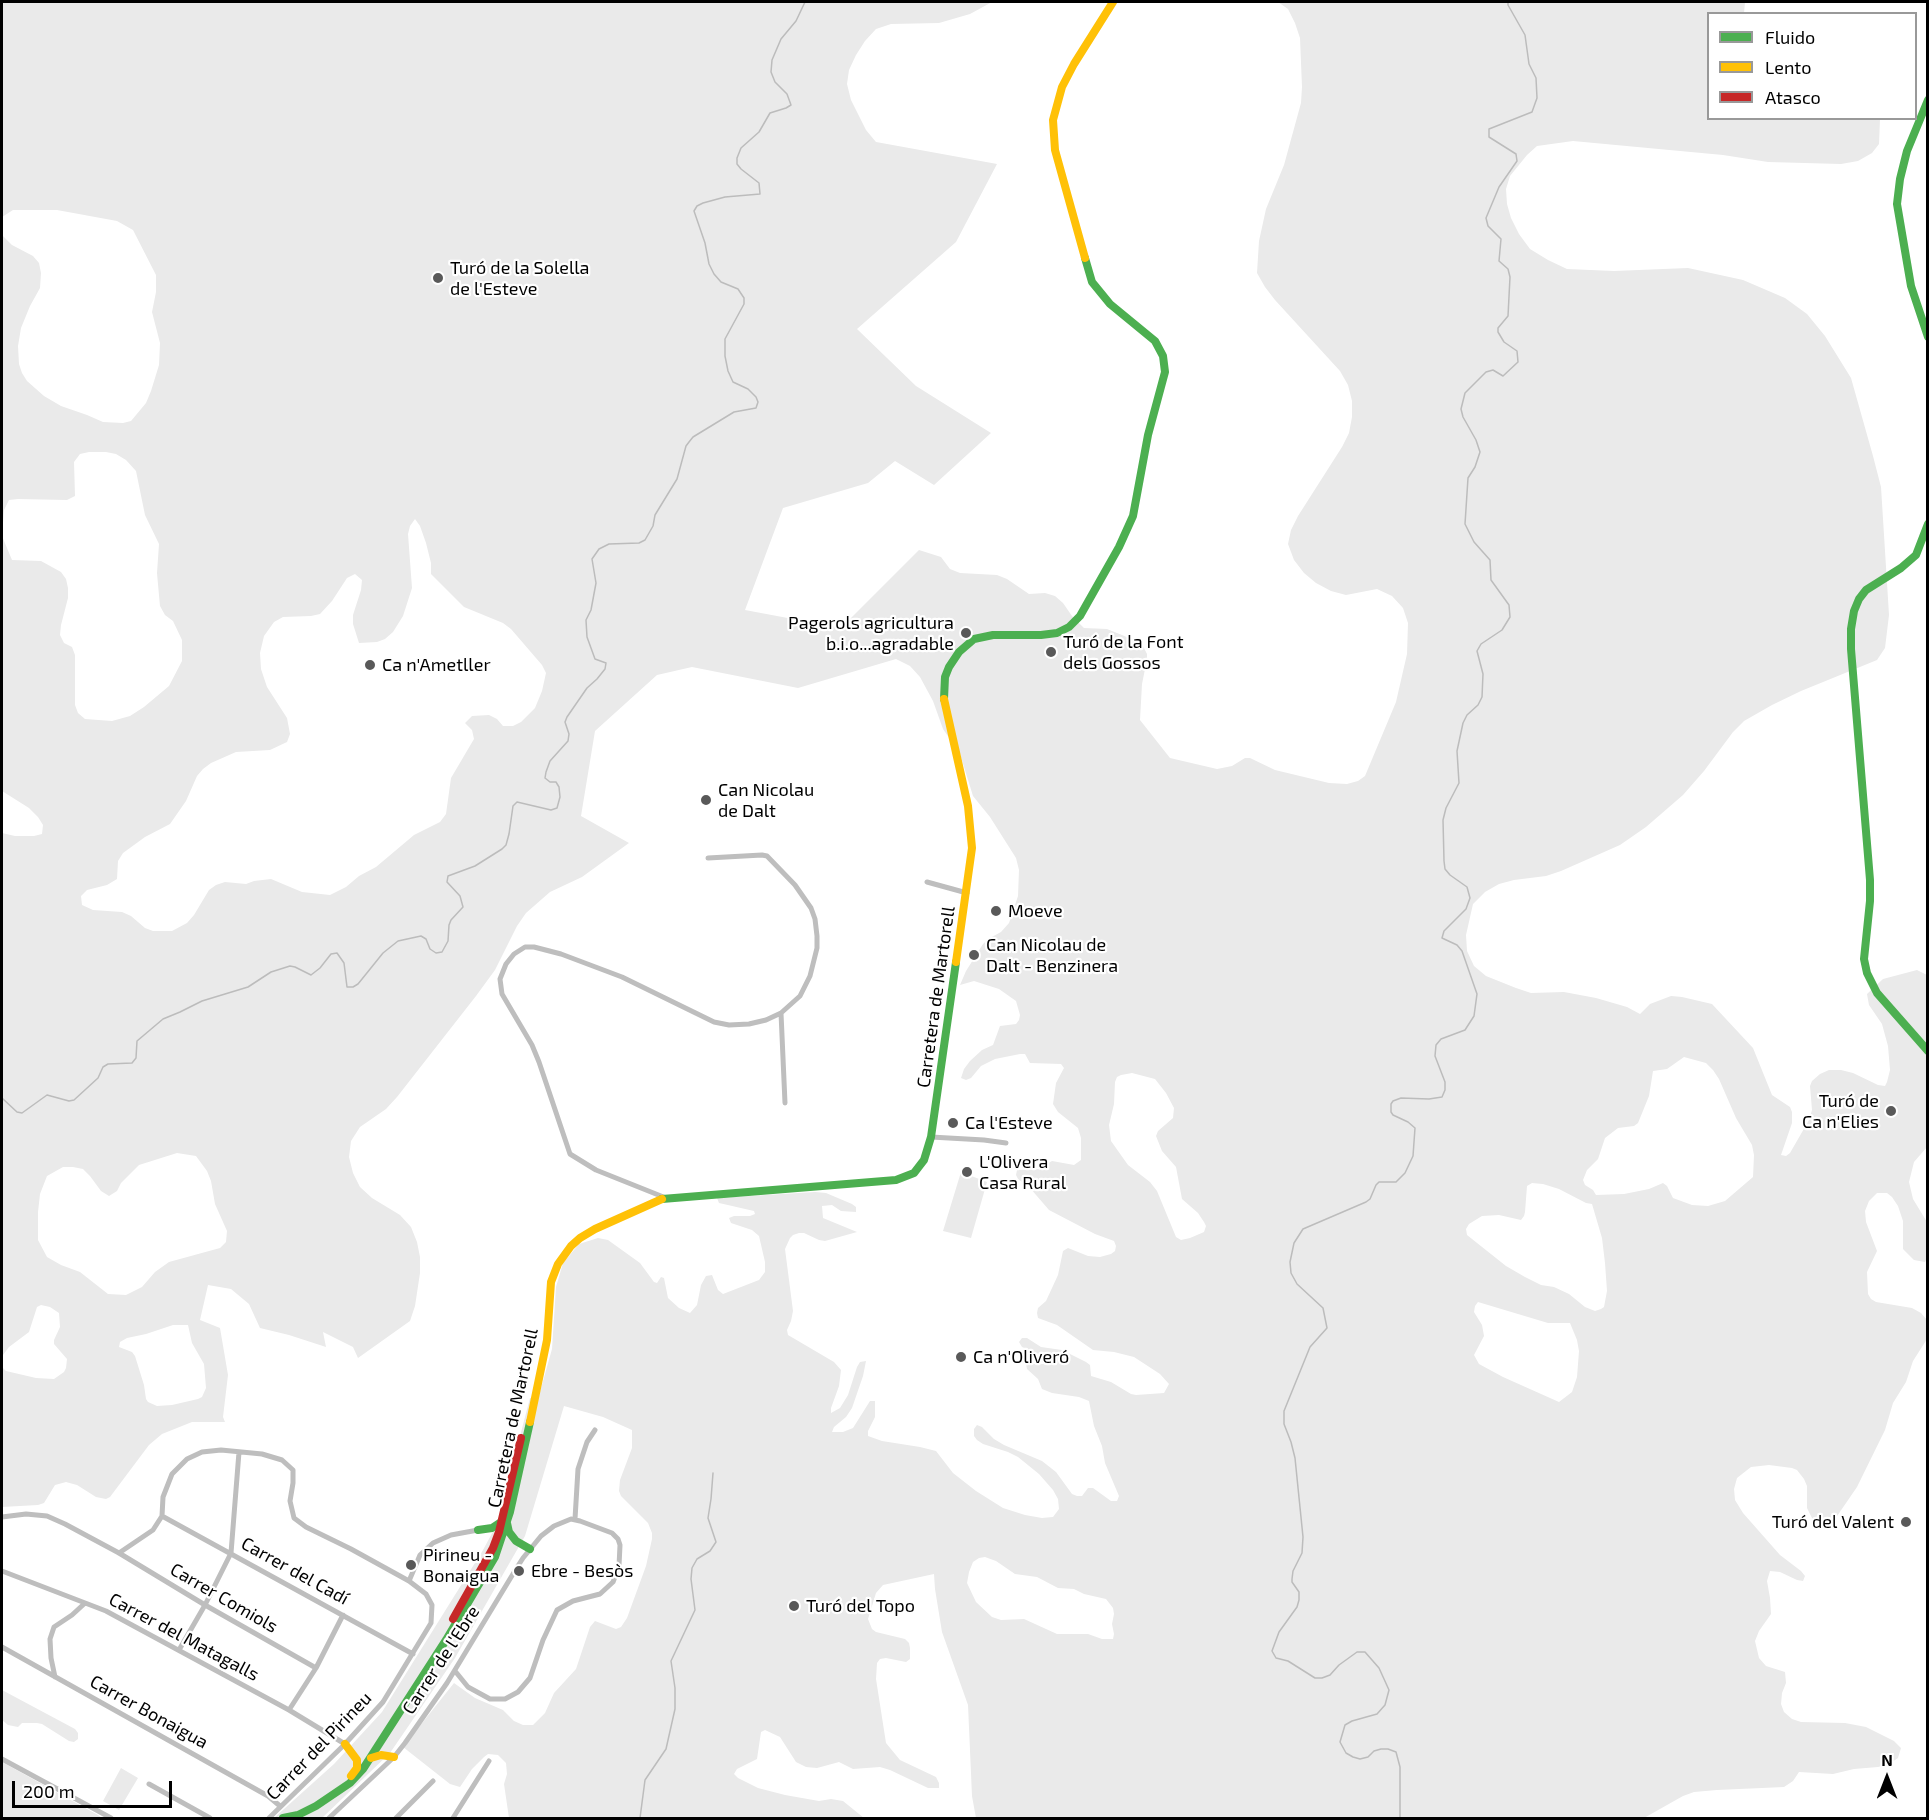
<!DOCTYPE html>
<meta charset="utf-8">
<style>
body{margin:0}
#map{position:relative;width:1929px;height:1820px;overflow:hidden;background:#fff;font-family:"Exo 2",sans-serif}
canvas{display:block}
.frame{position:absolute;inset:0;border:3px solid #000;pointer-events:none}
.legend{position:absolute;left:1707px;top:12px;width:210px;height:108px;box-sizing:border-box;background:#fff;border:2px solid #999;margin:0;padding:8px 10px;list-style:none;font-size:18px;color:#000}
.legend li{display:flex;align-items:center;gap:12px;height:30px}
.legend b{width:30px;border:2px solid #999}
.north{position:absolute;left:1857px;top:1748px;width:60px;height:60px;-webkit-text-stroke:4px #fff;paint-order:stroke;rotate:0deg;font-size:16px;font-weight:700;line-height:24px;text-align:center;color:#000}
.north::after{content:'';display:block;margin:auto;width:21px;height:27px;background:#000;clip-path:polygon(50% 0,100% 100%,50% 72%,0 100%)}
.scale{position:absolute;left:12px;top:1781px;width:160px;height:27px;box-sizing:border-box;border:3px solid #000;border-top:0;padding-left:8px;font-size:18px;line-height:21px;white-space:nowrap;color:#000;-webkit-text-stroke:4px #fff;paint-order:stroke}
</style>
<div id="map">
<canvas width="1929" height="1820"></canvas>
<div class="frame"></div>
<ul class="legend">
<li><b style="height:8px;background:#4caf50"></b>Fluido</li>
<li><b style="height:8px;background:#ffc107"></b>Lento</li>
<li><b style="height:8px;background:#c62828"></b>Atasco</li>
</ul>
<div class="north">N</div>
<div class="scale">200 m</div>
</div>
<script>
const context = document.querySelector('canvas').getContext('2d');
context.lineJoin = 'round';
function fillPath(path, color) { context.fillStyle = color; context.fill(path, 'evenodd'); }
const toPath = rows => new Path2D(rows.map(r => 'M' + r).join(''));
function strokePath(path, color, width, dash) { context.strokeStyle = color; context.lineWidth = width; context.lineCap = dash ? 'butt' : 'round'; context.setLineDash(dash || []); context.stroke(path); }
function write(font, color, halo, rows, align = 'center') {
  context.font = font + ' "Exo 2",sans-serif'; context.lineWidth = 4.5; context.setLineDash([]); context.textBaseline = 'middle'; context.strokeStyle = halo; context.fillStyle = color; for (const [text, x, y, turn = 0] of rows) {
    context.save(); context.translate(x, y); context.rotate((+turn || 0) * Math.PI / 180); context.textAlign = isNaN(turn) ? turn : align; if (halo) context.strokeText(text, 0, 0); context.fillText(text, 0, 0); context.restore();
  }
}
fillPath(toPath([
 [2,2,992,2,970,14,939,23,891,24,876,29,865,41,856,55,849,70,847,84,851,100,866,130,876,142,997,164,956,242,857,329,916,386,991,433,934,485,895,461,868,483,783,508,745,610,841,628,919,550,941,557,950,569,960,573,997,575,1007,579,1029,594,1045,593,1055,596,1063,603,1072,616,1084,628,1107,629,1122,635,1142,644,1147,654,1147,659,1142,684,1140,720,1170,758,1217,769,1232,766,1245,758,1250,758,1275,770,1329,783,1347,784,1358,781,1365,776,1396,702,1407,654,1408,623,1403,608,1392,596,1377,589,1346,595,1331,591,1316,583,1304,573,1294,560,1288,544,1291,530,1298,516,1342,447,1349,433,1352,417,1352,401,1348,385,1340,371,1275,300,1265,287,1257,273,1259,241,1266,209,1284,165,1301,103,1302,87,1300,38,1295,23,1288,9,1278,2,1745,2,1744,13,1708,14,1708,118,1880,119,1879,144,1872,153,1858,161,1841,164,1768,162,1723,155,1573,141,1537,146,1527,155,1510,176,1506,189,1507,204,1511,218,1519,234,1530,249,1548,260,1567,269,1614,271,1688,268,1743,280,1785,298,1807,314,1825,336,1851,378,1873,456,1881,487,1889,615,1885,648,1877,660,1801,691,1772,705,1744,721,1733,732,1704,771,1683,795,1646,827,1620,845,1561,871,1546,876,1514,880,1499,884,1485,892,1473,904,1466,935,1467,951,1474,966,1486,976,1516,988,1531,993,1564,992,1596,998,1627,1007,1640,1014,1650,1004,1671,996,1682,997,1712,1004,1753,1048,1772,1095,1790,1107,1792,1112,1792,1123,1781,1155,1786,1156,1790,1153,1809,1120,1812,1110,1810,1086,1812,1081,1820,1074,1829,1070,1841,1070,1853,1073,1878,1085,1885,1086,1887,1082,1890,1070,1888,1046,1882,1024,1869,1005,1867,994,1883,979,1917,970,1927,975,1927,1147,1914,1162,1909,1182,1913,1199,1927,1222,1927,1258,1925,1262,1914,1260,1903,1249,1903,1221,1898,1206,1892,1197,1887,1193,1877,1193,1869,1201,1865,1211,1866,1222,1877,1251,1867,1272,1868,1294,1871,1299,1876,1302,1912,1308,1921,1313,1927,1320,1927,1339,1913,1361,1906,1382,1893,1403,1885,1430,1857,1487,1833,1522,1824,1525,1818,1525,1814,1522,1807,1508,1807,1486,1804,1479,1797,1470,1792,1468,1769,1465,1751,1467,1737,1478,1734,1489,1735,1500,1743,1513,1780,1555,1801,1571,1805,1576,1803,1581,1797,1580,1780,1572,1770,1571,1767,1581,1770,1598,1771,1614,1759,1631,1755,1641,1759,1658,1766,1666,1785,1672,1786,1683,1782,1693,1781,1704,1784,1712,1792,1719,1801,1722,1845,1723,1866,1727,1894,1741,1901,1748,1898,1758,1889,1764,1878,1767,1854,1769,1833,1774,1799,1772,1793,1781,1784,1787,1717,1790,1694,1792,1683,1796,1644,1818,976,1818,972,1796,968,1705,942,1632,935,1589,934,1574,883,1585,876,1593,868,1619,872,1629,876,1632,905,1639,909,1643,910,1648,910,1659,906,1662,886,1658,880,1659,877,1663,876,1679,886,1743,900,1760,936,1777,939,1783,939,1788,928,1788,890,1770,880,1767,853,1769,839,1762,817,1768,806,1767,796,1762,780,1737,765,1730,761,1732,757,1759,737,1769,734,1774,738,1778,758,1788,785,1795,819,1801,831,1799,843,1801,864,1818,509,1818,504,1784,507,1774,506,1763,498,1755,488,1754,484,1757,472,1769,460,1787,450,1784,403,1747,454,1683,475,1698,503,1710,514,1721,523,1725,533,1725,545,1713,554,1693,576,1669,590,1627,595,1621,616,1629,621,1627,627,1618,646,1566,652,1539,652,1533,648,1523,621,1496,619,1491,620,1480,632,1448,632,1430,603,1417,564,1406,525,1536,455,1658,390,1753,322,1818,274,1818,334,1764,382,1712,483,1550,497,1524,530,1398,538,1399,552,1349,556,1287,563,1263,579,1244,598,1238,608,1240,640,1263,654,1282,657,1283,661,1277,664,1278,668,1298,679,1308,690,1313,697,1305,701,1285,706,1276,712,1275,718,1290,723,1294,759,1280,765,1272,765,1262,759,1236,752,1230,731,1223,729,1218,734,1216,750,1216,755,1214,754,1211,719,1203,717,1198,815,1192,826,1193,852,1204,856,1207,856,1212,841,1211,832,1205,822,1206,823,1218,857,1232,825,1241,819,1240,804,1233,799,1233,793,1235,790,1238,785,1249,793,1311,791,1321,787,1330,788,1335,834,1362,841,1370,839,1386,831,1408,831,1413,840,1408,848,1395,857,1367,860,1362,866,1361,863,1376,852,1408,846,1417,834,1427,832,1432,843,1432,853,1428,870,1401,875,1401,875,1417,868,1431,868,1436,882,1441,920,1447,936,1451,953,1473,976,1491,1003,1508,1025,1515,1042,1518,1053,1517,1059,1509,1058,1499,1053,1490,1039,1474,1018,1457,1008,1452,983,1444,977,1440,974,1436,974,1429,977,1425,982,1427,994,1439,1004,1445,1042,1461,1056,1472,1072,1494,1077,1496,1082,1496,1088,1488,1093,1488,1111,1501,1117,1501,1119,1496,1105,1463,1102,1446,1094,1426,1089,1401,1079,1397,1052,1393,1042,1389,1038,1379,1027,1369,1026,1364,1043,1364,1044,1359,1041,1355,1022,1347,1019,1342,1022,1338,1027,1338,1041,1347,1062,1350,1086,1362,1090,1365,1091,1376,1111,1382,1131,1394,1136,1395,1164,1393,1169,1384,1160,1374,1134,1357,1114,1352,1093,1350,1057,1325,1038,1318,1037,1313,1038,1308,1046,1301,1058,1275,1063,1251,1068,1248,1088,1256,1100,1257,1111,1254,1115,1251,1116,1246,1114,1241,1095,1234,1049,1210,1030,1188,1018,1179,1016,1175,1017,1170,1038,1169,1052,1161,1074,1165,1081,1160,1081,1138,1078,1128,1058,1112,1053,1104,1056,1083,1064,1068,1061,1064,1030,1063,1025,1054,1020,1054,995,1059,981,1066,971,1078,966,1080,961,1078,964,1069,970,1061,982,1050,993,1045,1000,1026,1016,1024,1019,1020,1020,1015,1016,1001,999,989,974,981,960,985,966,971,983,944,988,939,1001,932,1009,923,1018,896,1019,870,1016,858,990,817,973,796,960,754,943,729,933,701,920,677,910,666,896,659,798,688,692,667,657,675,595,731,581,816,629,843,582,877,550,892,526,913,517,926,495,970,476,996,397,1097,386,1109,360,1127,351,1141,349,1157,353,1173,360,1187,372,1198,400,1215,411,1227,417,1242,420,1257,420,1273,415,1306,410,1321,358,1358,353,1347,323,1332,326,1347,289,1335,260,1328,249,1304,231,1289,208,1285,200,1320,220,1328,228,1375,223,1417,225,1422,192,1422,162,1434,149,1445,110,1497,106,1499,96,1497,77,1485,66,1482,55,1485,44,1503,38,1505,2,1507,2,833,15,836,34,836,42,834,43,825,38,817,29,808,2,791,2,235,12,245,33,256,39,263,41,273,40,288,30,306,21,328,18,346,19,364,22,373,27,381,44,396,61,406,87,415,103,422,123,423,131,421,146,403,151,391,159,365,160,343,152,312,156,292,156,275,133,230,117,221,57,210,13,210,2,217],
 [89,452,106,452,116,454,126,460,136,471,145,515,159,544,157,573,160,606,165,615,173,621,182,640,182,661,169,686,144,707,130,716,112,721,85,719,78,713,75,705,75,655,72,647,64,643,60,635,61,625,68,598,68,588,66,579,61,572,41,561,12,560,2,536,4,510,9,500,18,499,67,500,75,496,74,462,80,454],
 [415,519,420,526,426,543,431,563,431,574,464,607,503,623,511,629,542,665,546,673,542,691,535,708,521,722,513,726,503,726,497,719,489,715,472,716,465,723,472,730,474,739,451,778,446,814,440,822,414,835,376,867,359,876,346,887,330,895,302,892,271,879,254,881,246,884,225,882,216,885,209,890,194,915,187,923,172,931,153,931,145,928,131,916,122,912,93,910,82,905,81,896,87,890,107,885,117,879,118,861,123,853,145,837,170,824,186,801,197,776,203,769,211,763,236,752,270,750,287,742,290,734,287,718,267,687,261,669,260,653,264,636,274,622,283,617,311,616,320,614,332,601,347,578,355,574,362,580,361,590,353,615,353,624,359,643,377,642,385,639,393,632,403,616,412,588,408,534,410,526],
 [1684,1057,1706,1063,1713,1070,1719,1079,1736,1118,1752,1145,1754,1155,1753,1177,1725,1201,1708,1206,1692,1205,1673,1198,1667,1186,1663,1183,1649,1189,1624,1194,1596,1195,1593,1190,1585,1185,1583,1180,1587,1170,1598,1159,1605,1138,1618,1128,1634,1126,1638,1123,1649,1096,1653,1071,1667,1069],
 [1132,1073,1155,1079,1166,1093,1174,1108,1173,1118,1158,1131,1156,1136,1162,1151,1176,1167,1182,1199,1198,1213,1204,1222,1206,1226,1204,1232,1190,1238,1181,1240,1176,1237,1157,1191,1150,1182,1128,1165,1111,1141,1109,1125,1114,1104,1115,1082,1117,1077,1121,1075],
 [177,1153,196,1156,207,1171,211,1181,215,1204,227,1231,226,1242,220,1248,169,1262,155,1272,142,1287,126,1295,108,1294,80,1272,61,1265,47,1257,38,1240,38,1212,40,1194,47,1176,63,1167,73,1167,83,1169,90,1176,101,1191,109,1196,117,1191,121,1183,139,1165],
 [1532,1183,1543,1184,1559,1189,1586,1203,1592,1204,1602,1238,1605,1263,1607,1291,1604,1307,1601,1309,1595,1311,1585,1307,1569,1294,1554,1287,1541,1285,1525,1277,1506,1266,1467,1235,1466,1229,1469,1224,1482,1216,1499,1215,1521,1220,1524,1216,1525,1212,1527,1186],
 [1478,1302,1548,1323,1570,1323,1577,1340,1579,1351,1577,1377,1572,1392,1559,1402,1503,1377,1479,1364,1474,1355,1484,1336,1482,1325,1474,1312,1475,1306],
 [41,1305,50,1307,59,1313,60,1327,54,1340,54,1344,67,1359,66,1368,64,1372,54,1379,36,1378,6,1371,3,1368,2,1364,3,1355,9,1347,29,1332,37,1307],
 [173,1325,188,1325,192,1343,204,1364,206,1388,202,1397,198,1399,172,1405,157,1406,148,1402,146,1399,144,1385,135,1356,132,1352,119,1347,120,1342,127,1338,146,1334],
 [985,1557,996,1561,1015,1574,1037,1577,1058,1588,1074,1589,1084,1594,1106,1599,1113,1608,1114,1614,1112,1624,1114,1634,1113,1639,1102,1639,1088,1634,1057,1634,1024,1619,1001,1620,992,1617,976,1602,967,1583,969,1572,973,1562,979,1558],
 [961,1172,987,1182,971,1238,943,1231],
 [2,1690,75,1729,78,1733,78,1739,74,1742,69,1741,42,1724,37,1723,22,1723,18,1727,8,1725,2,1720],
 [2,1762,98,1815,102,1818,2,1818],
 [121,1768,138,1778,119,1810,103,1801]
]), '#eaeaea');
strokePath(toPath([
 [2,1098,17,1112,22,1113,47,1095,69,1101,74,1100,98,1078,103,1067,108,1064,132,1063,136,1058,137,1041,163,1019,180,1012,202,1001,248,987,271,972,290,966,295,967,311,975,320,968,331,954,337,953,344,963,347,987,353,987,358,984,383,953,398,941,421,936,426,939,430,949,436,953,442,952,448,941,449,925,451,920,463,907,460,896,447,882,448,876,475,866,502,849,506,845,509,834,513,806,517,802,551,810,557,808,560,797,559,787,556,782,550,782,545,778,546,772,550,761,568,741,569,734,565,722,567,717,587,688,597,679,605,669,606,663,595,659,587,637,586,620,591,610,596,583,592,559,599,549,609,544,639,543,645,540,653,526,655,515,677,479,686,446,689,442,693,437,734,412,756,408,758,402,756,397,748,389,733,382,728,371,725,356,725,339,744,304,744,298,738,289,721,282,714,274,709,264,705,243,694,211,697,206,703,203,725,197,760,194,759,183,741,169,737,164,737,158,741,148,759,132,770,113,786,108,791,105,787,94,775,82,771,72,772,60,781,39,796,21,805,2],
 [640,1818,645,1780,666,1749,675,1709,675,1688,671,1661,695,1610,691,1579,692,1568,697,1559,710,1551,716,1542,708,1518,711,1499,713,1473],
 [1400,1818,1400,1767,1396,1752,1388,1749,1381,1749,1374,1751,1368,1757,1360,1759,1353,1757,1346,1753,1340,1742,1345,1725,1352,1721,1377,1714,1385,1705,1389,1690,1379,1668,1365,1652,1357,1652,1339,1665,1330,1675,1322,1678,1315,1678,1288,1661,1276,1658,1272,1651,1279,1632,1297,1607,1299,1600,1299,1592,1292,1582,1292,1579,1293,1571,1302,1553,1303,1537,1295,1458,1291,1442,1284,1424,1284,1411,1310,1347,1327,1328,1323,1308,1297,1284,1291,1273,1290,1262,1294,1243,1303,1229,1366,1202,1370,1199,1376,1185,1379,1182,1396,1182,1405,1173,1413,1156,1415,1128,1408,1122,1393,1115,1391,1112,1391,1104,1393,1101,1401,1098,1429,1099,1442,1097,1445,1090,1445,1082,1435,1056,1436,1045,1441,1039,1465,1030,1474,1016,1477,994,1462,951,1457,945,1442,938,1444,931,1466,909,1470,898,1467,887,1450,875,1445,869,1444,861,1443,820,1446,808,1459,783,1457,751,1463,723,1467,715,1478,705,1482,697,1483,674,1477,651,1481,644,1502,630,1510,617,1509,605,1491,580,1490,560,1474,542,1465,524,1468,478,1475,467,1480,452,1476,440,1463,417,1461,409,1465,393,1486,372,1493,370,1503,376,1518,362,1517,351,1504,342,1498,332,1498,328,1508,316,1510,277,1508,269,1499,261,1501,239,1488,226,1486,218,1499,187,1517,161,1516,154,1489,137,1489,129,1532,112,1537,98,1536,78,1529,64,1525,35,1508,5,1508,2]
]), '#bcbcbc', 1.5);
strokePath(toPath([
 [927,882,967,893],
 [781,1013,785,1103],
 [931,1137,984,1140,1006,1143],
 [666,1198,596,1170,570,1154,539,1062,532,1045,502,994,500,979,506,964,514,954,525,947,534,947,561,954,622,977,714,1022,729,1025,749,1024,766,1020,781,1013,800,996,810,976,817,948,817,936,815,919,811,908,795,885,767,856,762,855,708,858],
 [162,1516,413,1654],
 [2,1517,26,1514,47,1516,65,1524,119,1553,205,1605,316,1668],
 [575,1519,578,1469,587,1442,595,1430],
 [119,1553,153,1530,162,1516,163,1497,172,1474,187,1459,202,1452,221,1450,262,1454,282,1460,293,1470,293,1483,290,1501,294,1518,306,1527,351,1549,409,1581,426,1594,432,1605,431,1623,383,1702,345,1744,269,1818],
 [2,1571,106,1611,289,1710,345,1744],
 [409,1581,420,1555,433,1543,451,1535,478,1530],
 [2,1647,268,1796,280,1806],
 [179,1650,205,1605,231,1553,239,1452],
 [55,1677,51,1658,50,1639,54,1627,72,1615,84,1604],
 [289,1710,316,1668,343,1615],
 [2,1759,111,1818],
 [149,1784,210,1818],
 [329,1818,394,1757,405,1743,447,1683,516,1569,523,1558,541,1536,554,1526,571,1519,580,1521,612,1533,618,1539,620,1545,619,1566,613,1582,600,1594,573,1601,557,1610,543,1640,530,1678,518,1692,505,1699,490,1699,468,1687,455,1671],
 [396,1818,433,1781],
 [453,1818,489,1761]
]), '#bebebe', 5);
strokePath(toPath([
 [1928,100,1907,151,1900,179,1897,204,1911,286,1928,337],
 [1928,524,1916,555,1901,568,1866,590,1859,599,1854,611,1851,629,1851,649,1870,880,1870,901,1864,959,1867,973,1877,993,1928,1051],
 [944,699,945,677,949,667,959,652,974,639,993,635,1041,635,1057,633,1069,627,1080,616,1119,547,1133,516,1148,435,1165,372,1163,356,1155,341,1110,304,1092,282,1085,258],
 [662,1199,896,1180,914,1173,924,1160,931,1137,956,962],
 [507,1523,509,1532,516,1541,530,1549],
 [478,1530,492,1528,501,1522],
 [283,1818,298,1815,316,1806,350,1783,363,1769,446,1640,495,1557,510,1512,530,1422]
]), '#4caf50', 8);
strokePath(toPath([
 [1085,258,1055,150,1053,120,1062,87,1074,64,1113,2],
 [944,699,968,806,972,848,956,962],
 [530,1422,547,1340,551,1282,558,1264,571,1246,580,1238,595,1229,662,1199],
 [345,1744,357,1760,357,1768,351,1776],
 [371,1758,381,1755,394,1757]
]), '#ffc107', 8);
strokePath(toPath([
 [453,1619,493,1548,499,1532,521,1438]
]), '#c62828', 8);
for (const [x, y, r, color] of [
 [438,278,6,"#595959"],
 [966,633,6,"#595959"],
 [1051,652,6,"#595959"],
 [370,665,6,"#595959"],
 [706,800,6,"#595959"],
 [996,911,6,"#595959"],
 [974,955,6,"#595959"],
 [1891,1111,6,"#595959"],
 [953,1123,6,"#595959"],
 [967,1172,6,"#595959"],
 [961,1357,6,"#595959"],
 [1906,1522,6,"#595959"],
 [411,1565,6,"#595959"],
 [519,1571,6,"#595959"],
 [794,1606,6,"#595959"]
]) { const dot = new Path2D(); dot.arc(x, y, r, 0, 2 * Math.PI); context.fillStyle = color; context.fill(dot); strokePath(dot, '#fff', 2); }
write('18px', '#000', '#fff', [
 ["Turó de la Solella",450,268],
 ["de l'Esteve",450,289],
 ["Pagerols agricultura",954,623,"right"],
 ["b.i.o...agradable",954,644,"right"],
 ["Turó de la Font",1063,642],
 ["dels Gossos",1063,663],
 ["Ca n'Ametller",382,665],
 ["Can Nicolau",718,790],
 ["de Dalt",718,811],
 ["Moeve",1008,911],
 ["Can Nicolau de",986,945],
 ["Dalt - Benzinera",986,966],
 ["Turó de",1879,1101,"right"],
 ["Ca n'Elies",1879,1122,"right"],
 ["Ca l'Esteve",965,1123],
 ["L'Olivera",979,1162],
 ["Casa Rural",979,1183],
 ["Ca n'Oliveró",973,1357],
 ["Turó del Valent",1894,1522,"right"],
 ["Pirineu -",423,1555],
 ["Bonaigua",423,1576],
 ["Ebre - Besòs",531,1571],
 ["Turó del Topo",806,1606]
], 'left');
write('18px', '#000', '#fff', [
 ["Carretera de Martorell",936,997,-82],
 ["Carretera de Martorell",513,1418,-78],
 ["Carrer del Cadí",295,1571,29],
 ["Carrer Comiols",224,1598,30],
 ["Carrer del Matagalls",184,1637,28],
 ["Carrer de l'Ebre",441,1660,-57],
 ["Carrer Bonaigua",149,1712,29],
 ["Carrer del Pirineu",319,1746,-46]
]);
</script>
